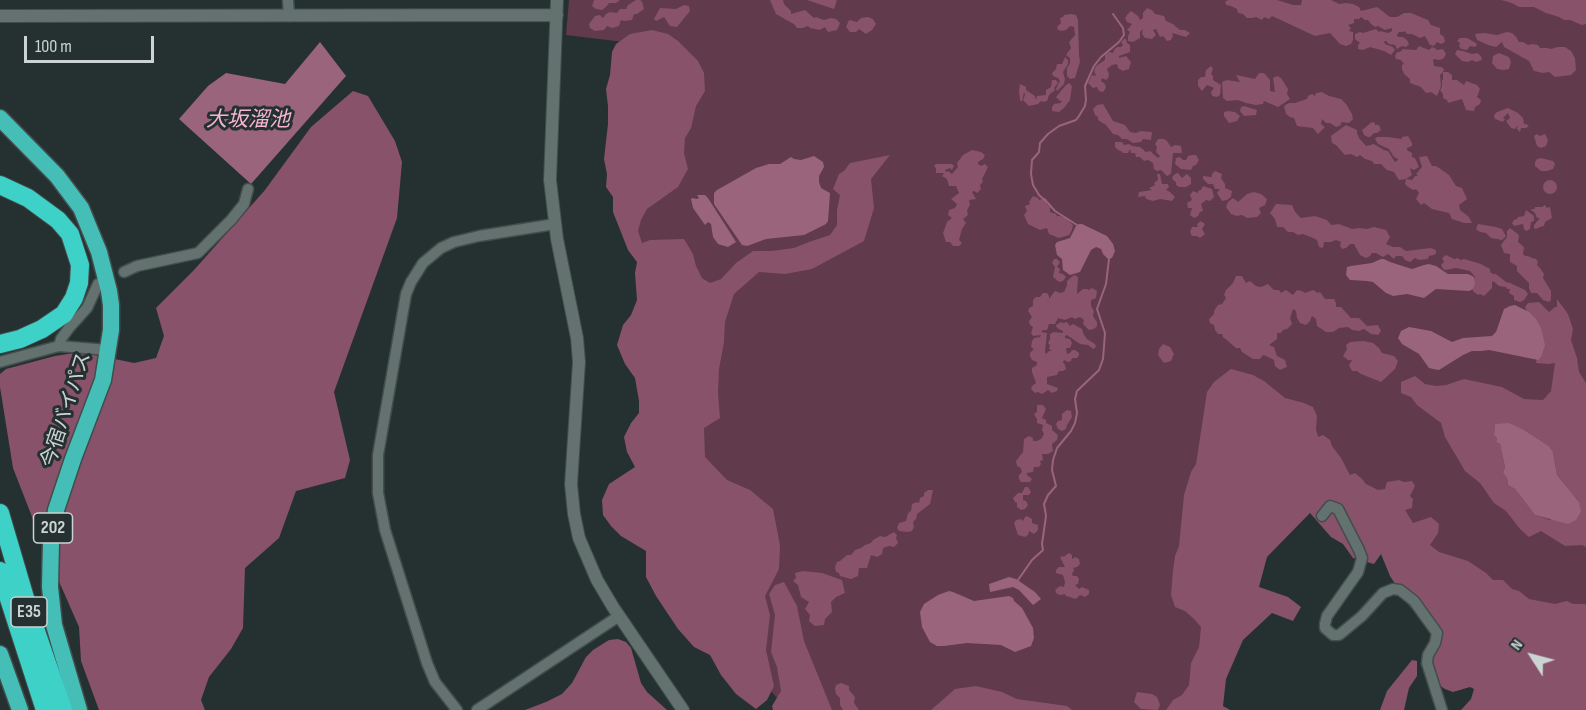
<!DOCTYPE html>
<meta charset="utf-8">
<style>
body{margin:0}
#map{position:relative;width:1586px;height:710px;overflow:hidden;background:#243130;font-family:"Sofia Sans Condensed",sans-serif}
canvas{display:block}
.north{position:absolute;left:1502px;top:626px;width:60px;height:60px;-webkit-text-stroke:4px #243130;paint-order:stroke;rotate:306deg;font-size:16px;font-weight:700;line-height:24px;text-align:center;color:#ccd4d3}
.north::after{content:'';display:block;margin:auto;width:21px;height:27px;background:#ccd4d3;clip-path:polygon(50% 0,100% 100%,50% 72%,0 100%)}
.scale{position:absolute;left:24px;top:36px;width:130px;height:27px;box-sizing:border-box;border:3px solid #ccd4d3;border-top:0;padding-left:8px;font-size:18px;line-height:21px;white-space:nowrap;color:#ccd4d3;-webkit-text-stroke:4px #243130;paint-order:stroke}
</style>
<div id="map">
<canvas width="1586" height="710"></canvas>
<div class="north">N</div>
<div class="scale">100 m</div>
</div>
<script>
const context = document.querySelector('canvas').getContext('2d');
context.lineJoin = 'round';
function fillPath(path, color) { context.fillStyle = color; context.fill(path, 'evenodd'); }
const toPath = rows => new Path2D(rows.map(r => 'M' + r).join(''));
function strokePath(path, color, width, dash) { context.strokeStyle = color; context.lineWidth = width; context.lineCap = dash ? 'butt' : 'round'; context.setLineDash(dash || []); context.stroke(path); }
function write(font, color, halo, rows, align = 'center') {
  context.font = font + ' "Sofia Sans Condensed","Noto Sans JP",sans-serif'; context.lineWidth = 6; context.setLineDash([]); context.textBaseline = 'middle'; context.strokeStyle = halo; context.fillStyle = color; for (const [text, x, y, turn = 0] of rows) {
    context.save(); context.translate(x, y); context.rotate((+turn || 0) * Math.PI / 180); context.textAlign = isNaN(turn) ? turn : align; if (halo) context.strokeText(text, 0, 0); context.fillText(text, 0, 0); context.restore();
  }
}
fillPath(toPath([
 [569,0,1586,0,1586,678,1316,484,1240,551,1202,710,788,710,701,614,640,279,624,42,566,35]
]), '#613a4c');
fillPath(toPath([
 [594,0,620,0,616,3,609,3,607,6,602,10,596,9,592,6],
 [636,0,640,0,642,2,644,9,637,14,634,14,632,20,624,21,621,20,619,26,612,28,607,26,604,30,595,31,590,28,589,24,595,16,600,15,603,18,606,14,610,12,617,13,620,9,626,9,628,5],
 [770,0,783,0,784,4,791,11,791,14,805,10,814,18,816,17,824,20,831,18,836,19,840,23,837,30,828,32,825,27,820,30,810,28,808,26,803,28,797,28,794,24,790,22,776,14],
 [807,0,837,0,834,9],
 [1228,0,1277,0,1293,5,1301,5,1302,0,1331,0,1339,4,1346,3,1353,4,1359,7,1361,11,1377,7,1390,17,1397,17,1404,13,1411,13,1428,20,1431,25,1440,28,1440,34,1444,37,1445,42,1441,44,1437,42,1434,46,1430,45,1425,36,1420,38,1412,34,1407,34,1405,31,1403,32,1399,32,1397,35,1398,37,1403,37,1407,40,1409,44,1406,47,1402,46,1397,49,1395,45,1389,44,1386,41,1384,41,1385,44,1393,47,1395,50,1391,55,1384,51,1370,47,1363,50,1358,49,1358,45,1360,43,1355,39,1355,34,1360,32,1363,33,1376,29,1379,32,1380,31,1388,33,1392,31,1392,28,1385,30,1378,26,1375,27,1371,24,1368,20,1365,20,1361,17,1359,19,1354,19,1354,23,1348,25,1351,28,1349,31,1353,32,1353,40,1351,44,1346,46,1340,44,1330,33,1315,36,1272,16,1269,19,1264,17,1262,20,1256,17,1253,18,1247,18,1243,14,1238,13,1237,9,1231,6,1226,5,1225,2],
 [1501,0,1586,0,1586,24,1582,25,1570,20,1564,20,1559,17,1546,13,1534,7,1519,7,1512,3],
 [684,5,689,6,690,11,677,27,670,26,664,17,656,21,654,19,660,8,676,9],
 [1147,8,1152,10,1155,14,1164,16,1166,21,1173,24,1180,30,1185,30,1190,33,1186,37,1172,33,1173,36,1171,40,1167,41,1163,36,1160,37,1156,29,1153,30,1156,35,1152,39,1145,38,1142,34,1143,29,1140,32,1140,38,1133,42,1128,41,1128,36,1130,32,1127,30,1132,24,1127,22,1125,18,1127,15,1131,11,1138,16,1140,20,1143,18,1143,13],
 [1071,14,1076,15,1078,20,1079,55,1080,62,1075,78,1070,79,1067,76,1067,68,1070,63,1070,58,1066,55,1071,48,1069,42,1075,35,1074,27,1070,26,1066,30,1062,31,1058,30,1057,27,1061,23,1060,18,1063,17,1064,15],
 [868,17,873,19,876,24,872,30,866,34,859,29,856,32,850,32,846,27,849,20,857,22,861,18],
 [652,30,668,34,678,41,698,61,704,73,705,91,696,106,691,128,685,138,684,153,688,169,678,187,647,209,641,220,638,231,642,243,650,240,684,239,693,254,696,266,702,278,710,283,721,279,736,263,753,251,771,251,794,248,809,242,830,235,837,225,837,210,840,195,833,189,839,174,844,171,850,163,890,155,871,179,874,208,864,241,812,269,785,274,759,272,734,294,725,322,724,342,719,369,718,393,720,418,704,428,705,457,727,480,750,490,773,509,780,545,779,569,765,596,770,615,766,650,774,686,767,700,756,709,736,694,721,675,710,655,694,647,678,629,656,596,646,577,646,551,621,536,611,526,603,515,602,500,609,484,635,467,627,452,624,437,631,423,639,413,639,401,635,378,625,364,617,345,623,325,631,315,637,300,635,273,637,262,628,250,613,212,613,197,606,187,607,174,604,159,608,124,608,106,606,89,610,75,612,52,616,44,630,34],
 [1507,32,1512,33,1516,37,1519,42,1523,42,1528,45,1532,44,1538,45,1540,48,1547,48,1551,49,1558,47,1565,47,1571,51,1575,58,1576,70,1571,75,1555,77,1549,72,1543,73,1534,71,1529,61,1504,47,1502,42,1496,47,1488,45,1477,40,1475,34,1484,33,1497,35],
 [1460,38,1467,38,1476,43,1477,45,1475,47,1470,46,1467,50,1461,49,1459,46,1460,43,1457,41],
 [1124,39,1126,39,1127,43,1130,45,1130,52,1119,56,1119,58,1126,56,1131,62,1129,69,1123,71,1118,68,1117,64,1112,65,1107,69,1109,74,1108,78,1106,80,1102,78,1101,81,1105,84,1106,88,1103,92,1099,91,1097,87,1093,88,1088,83,1092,75,1096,76,1094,71,1096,66,1105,60,1105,55,1109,52,1113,53,1114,50,1117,47,1121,47,1123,45,1121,42],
 [1419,46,1429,50,1432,47,1435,48,1437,50,1443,49,1446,54,1444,58,1440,60,1433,59,1434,66,1441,67,1444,69,1443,72,1448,72,1452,75,1452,80,1457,80,1464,85,1466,81,1477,85,1480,89,1477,97,1481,100,1480,104,1475,107,1474,111,1466,110,1462,99,1448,103,1447,100,1443,98,1443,94,1440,90,1442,87,1442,80,1443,80,1443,72,1440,75,1441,86,1437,96,1431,92,1426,93,1421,87,1410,83,1410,79,1404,74,1402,69,1402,65,1404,64,1401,60,1396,59,1395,56,1397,52,1400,52,1403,49,1416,50],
 [1457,50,1463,51,1472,54,1477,53,1481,56,1482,60,1476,62,1472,60,1468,62,1462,61,1455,54],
 [1499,53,1509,57,1511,62,1509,69,1503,70,1497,69,1492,63,1493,56],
 [1065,57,1068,60,1068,64,1063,72,1065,79,1064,84,1057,91,1056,89,1060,81,1058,78,1053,76,1052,73,1056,69,1057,64,1062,64],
 [1211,66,1213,69,1211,74,1213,76,1213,80,1221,85,1220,95,1217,97,1212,96,1211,92,1214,88,1207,85,1202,91,1198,86,1198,80,1201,77,1205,77,1206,70],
 [1259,73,1264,73,1270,80,1270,91,1275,92,1273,78,1277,76,1281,78,1288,89,1287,94,1290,99,1278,107,1264,101,1263,104,1256,105,1246,103,1238,100,1227,101,1223,98,1222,82,1227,80,1240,82,1236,75,1255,79],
 [1052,80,1056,80,1058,83,1054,88,1055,90,1049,95,1047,101,1043,102,1041,101,1038,104,1029,106,1023,100,1025,95,1024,92,1022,102,1020,100,1019,91,1020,84,1026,87,1026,90,1035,96,1036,100,1037,96,1046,95,1046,90,1051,87],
 [1069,83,1072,86,1070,100,1064,108,1059,112,1052,111,1052,107,1054,104,1061,103,1062,100,1060,101,1056,97,1066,85],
 [353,91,368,96,395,141,402,162,397,218,334,392,350,460,345,478,296,491,279,538,245,568,243,628,231,649,209,677,201,700,205,710,99,710,81,661,79,627,43,545,13,468,0,387,0,374,6,369,55,356,81,352,134,363,156,358,164,336,156,308,194,270,265,190,311,127],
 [1322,92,1329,96,1341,99,1346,104,1352,114,1353,119,1349,123,1341,122,1341,125,1336,127,1330,123,1326,123,1322,119,1321,124,1325,127,1318,134,1313,128,1297,126,1294,118,1290,117,1286,114,1284,106,1289,103,1295,103,1307,99,1308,96,1312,94,1315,96,1316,93],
 [1103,104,1113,121,1125,125,1130,132,1136,133,1141,131,1152,132,1151,140,1143,139,1141,142,1133,143,1127,139,1122,139,1118,135,1113,134,1106,125,1098,120,1098,117,1095,115,1093,109,1097,105],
 [1244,106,1257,110,1256,115,1244,116,1240,111,1241,107],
 [1508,108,1518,113,1523,118,1524,124,1526,124,1529,126,1526,128,1521,128,1520,132,1517,129,1518,125,1515,129,1511,128,1506,121,1510,118,1508,113,1503,118,1505,119,1503,122,1495,119,1494,115,1497,112],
 [1228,111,1235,112,1240,116,1237,121,1229,123,1224,116,1224,112],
 [1372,122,1375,123,1375,125,1379,125,1381,130,1377,133,1374,133,1370,137,1368,137,1364,135,1362,130],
 [1346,125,1357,130,1357,133,1359,138,1366,146,1374,144,1384,150,1388,151,1395,162,1398,160,1398,159,1394,157,1389,149,1378,144,1375,139,1377,137,1388,137,1402,139,1402,137,1408,136,1412,143,1412,146,1407,148,1407,150,1412,153,1412,157,1415,158,1419,167,1414,170,1410,168,1412,175,1406,179,1412,180,1415,176,1418,176,1416,174,1422,167,1419,157,1427,156,1432,166,1436,166,1442,170,1449,175,1456,186,1462,188,1467,199,1459,205,1460,210,1469,217,1472,223,1464,223,1452,219,1449,213,1432,209,1424,203,1421,205,1416,199,1419,193,1416,189,1413,190,1407,186,1405,184,1406,179,1399,180,1394,172,1387,170,1381,164,1374,164,1372,161,1365,159,1360,155,1357,157,1351,154,1345,155,1336,145,1332,143,1331,136],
 [1537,134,1540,136,1545,134,1548,140,1546,146,1541,148,1537,146,1534,136],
 [1158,139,1164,139,1167,141,1171,147,1175,145,1181,146,1182,153,1173,153,1171,174,1167,176,1161,170,1157,171,1154,169,1153,163,1148,160,1144,161,1140,157,1136,157,1135,153,1131,153,1130,149,1128,153,1123,153,1121,151,1118,150,1115,147,1115,142,1122,142,1124,145,1129,144,1132,146,1140,147,1144,150,1145,152,1150,151,1158,158,1160,156,1156,152,1157,147,1155,144],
 [972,150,981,152,985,155,983,159,978,162,978,164,981,166,985,164,988,167,982,179,983,182,980,185,981,189,977,193,974,191,972,192,976,199,969,200,970,205,967,210,968,215,963,219,966,223,962,229,959,240,962,243,959,246,953,246,950,242,946,242,943,233,947,222,952,218,948,215,949,210,955,208,957,204,951,199,959,193,956,186,949,186,947,179,942,176,944,173,936,173,936,168,934,166,936,164,952,164,954,166,952,170,950,168,945,170,946,172,948,171,952,174,958,167,957,163,963,155],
 [1192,155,1196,155,1199,160,1196,165,1193,166,1191,170,1181,169,1175,164,1176,158,1180,157,1183,160,1186,160,1188,156],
 [1541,158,1553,161,1555,164,1553,169,1547,171,1541,171,1535,166,1535,162,1537,159],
 [1215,171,1222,174,1221,178,1225,184,1225,188,1232,191,1231,197,1227,200,1222,201,1217,193,1220,189,1215,189,1213,184,1208,184,1203,179,1203,176,1212,177,1212,174],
 [1178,173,1182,178,1187,174,1191,178,1191,184,1186,187,1179,187,1176,185,1176,182,1173,180,1172,177,1175,174],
 [1157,174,1160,174,1162,184,1168,184,1169,187,1166,190,1170,192,1175,197,1172,201,1160,199,1153,201,1146,199,1145,196,1138,197,1139,192,1152,190,1149,188,1155,185,1154,183,1158,180],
 '1543 187a7 7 0 1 1 14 0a7 7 0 1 1-14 0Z',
 [1203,186,1212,189,1214,197,1210,201,1206,200,1201,204,1203,211,1200,212,1198,216,1194,218,1190,215,1192,208,1188,208,1187,203,1192,200,1190,195,1193,191,1198,193,1198,191,1201,190],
 [1254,192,1261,194,1267,199,1265,205,1259,208,1261,213,1257,217,1247,218,1242,215,1237,216,1231,214,1226,207,1228,202,1233,198,1238,202,1247,194],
 [1033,196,1038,198,1039,200,1045,198,1047,200,1047,204,1050,207,1050,212,1056,214,1057,216,1060,216,1067,219,1073,225,1072,230,1069,235,1059,238,1049,234,1047,228,1040,230,1028,224,1024,215,1027,211,1025,206,1030,204,1029,202],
 [1276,204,1292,205,1295,212,1301,218,1315,216,1327,220,1331,225,1339,224,1352,229,1359,228,1367,229,1374,227,1386,230,1390,237,1386,244,1393,247,1400,247,1406,251,1431,248,1436,250,1436,253,1434,255,1429,256,1428,259,1419,260,1415,258,1410,262,1405,260,1402,256,1396,256,1394,259,1388,254,1383,257,1376,253,1372,253,1370,256,1366,258,1360,255,1354,244,1350,244,1346,248,1342,249,1340,246,1341,242,1336,240,1331,242,1324,242,1323,248,1319,247,1317,240,1313,238,1303,234,1298,235,1293,232,1288,232,1283,227,1277,227,1275,219,1270,213],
 [1545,205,1547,208,1550,207,1552,218,1545,222,1544,226,1540,227,1536,229,1534,228,1534,225,1540,218,1537,218,1535,213,1531,210,1532,209,1535,209,1535,207,1542,207],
 [1526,210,1534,216,1534,221,1531,222,1530,229,1526,231,1524,229,1523,224,1514,226,1512,223,1514,220,1517,219,1518,217,1524,216],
 [1201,221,1205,224,1202,229,1205,234,1200,238,1197,236,1192,236,1190,232,1192,227,1198,227,1197,224],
 [1478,224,1496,227,1502,229,1506,236,1502,240,1491,238,1486,233,1480,232,1476,229],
 [1510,228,1519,235,1518,242,1524,247,1523,254,1525,256,1528,256,1532,258,1536,259,1538,262,1537,265,1540,268,1544,274,1543,278,1551,291,1551,300,1549,302,1543,300,1537,293,1531,293,1529,288,1529,283,1517,271,1517,266,1510,262,1510,254,1504,253,1501,245,1507,237,1507,231],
 [1446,255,1454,259,1458,258,1460,260,1464,259,1481,264,1490,269,1490,272,1493,274,1496,274,1506,282,1510,283,1525,290,1528,294,1524,300,1520,302,1514,300,1514,296,1509,293,1510,289,1507,289,1506,287,1499,286,1493,281,1492,283,1492,288,1484,296,1480,294,1478,295,1473,291,1472,287,1475,277,1470,271,1456,268,1446,270,1443,269,1441,265,1444,262,1442,258],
 [1054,259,1057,259,1060,262,1057,267,1060,269,1059,273,1063,274,1066,277,1063,281,1059,282,1053,277,1055,267,1052,263],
 [1074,275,1078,277,1077,294,1083,289,1087,289,1089,290,1092,288,1097,291,1096,298,1091,300,1091,306,1094,311,1093,316,1097,322,1097,326,1094,329,1089,330,1083,324,1084,320,1080,317,1075,319,1072,317,1065,320,1058,318,1055,324,1049,324,1047,330,1043,330,1041,332,1047,333,1045,352,1046,354,1049,351,1052,351,1049,349,1050,345,1048,343,1050,339,1050,334,1054,332,1063,333,1063,331,1057,328,1056,325,1061,322,1063,323,1067,322,1070,326,1073,324,1082,329,1084,335,1087,339,1095,344,1096,347,1093,349,1088,345,1080,344,1067,335,1065,336,1065,338,1070,339,1072,343,1070,348,1066,348,1067,354,1070,353,1072,350,1075,350,1079,353,1079,355,1077,358,1072,358,1071,361,1068,362,1064,360,1063,362,1065,365,1066,369,1063,371,1059,371,1057,375,1047,377,1047,384,1058,388,1057,391,1052,393,1048,390,1042,394,1038,392,1035,393,1031,389,1032,386,1036,383,1032,372,1032,368,1037,365,1037,362,1032,360,1030,356,1030,353,1034,349,1031,347,1032,341,1034,338,1040,337,1041,335,1033,336,1031,333,1033,327,1030,325,1029,321,1032,317,1028,311,1029,308,1033,306,1033,300,1036,297,1040,297,1043,293,1047,293,1049,296,1049,299,1055,291,1060,293,1064,292,1067,285,1067,281],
 [1236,276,1242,276,1246,283,1250,281,1256,286,1261,287,1268,284,1274,290,1279,290,1281,293,1286,290,1293,295,1297,290,1302,291,1305,293,1313,290,1318,293,1320,292,1325,299,1334,299,1336,303,1336,307,1341,307,1351,318,1359,318,1367,326,1378,325,1381,331,1378,335,1371,334,1364,329,1359,331,1352,330,1348,327,1339,328,1333,332,1326,332,1317,326,1316,319,1312,316,1310,321,1306,325,1300,323,1297,318,1296,311,1293,309,1290,318,1292,324,1287,329,1283,330,1281,333,1277,333,1277,339,1269,345,1274,347,1277,356,1285,360,1287,367,1280,370,1275,366,1274,360,1266,356,1263,355,1260,359,1253,359,1242,352,1240,348,1236,348,1223,337,1222,334,1218,334,1215,330,1214,325,1210,323,1209,319,1214,314,1214,311,1218,305,1222,304,1226,298,1224,295,1226,290,1233,283],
 [1557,299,1568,314,1573,329,1571,340,1577,358,1579,372,1586,383,1586,547,1582,545,1565,546,1541,531,1529,537,1520,529,1506,511,1494,503,1480,483,1465,471,1445,437,1441,423,1417,405,1411,397,1401,393,1401,382,1415,376,1425,384,1436,386,1446,385,1464,379,1502,387,1524,399,1543,400,1551,391,1555,363,1549,364,1536,363,1537,357,1529,318,1525,307,1528,303,1539,302,1549,312,1555,307,1557,307],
 [1495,424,1524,430,1549,446,1553,452,1557,475,1579,502,1550,520,1535,515,1515,489,1508,485,1507,478,1503,473,1505,467,1500,444,1496,442,1497,438,1494,435],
 [1363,341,1373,343,1379,348,1382,353,1394,356,1398,361,1395,369,1381,382,1361,374,1357,371,1352,371,1349,365,1352,360,1348,360,1343,356,1347,349,1346,345,1350,342],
 [1163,344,1170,347,1174,354,1171,361,1164,363,1158,355,1159,349],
 [1231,369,1253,375,1264,381,1285,398,1304,403,1313,407,1317,416,1316,429,1318,437,1323,435,1330,440,1332,446,1341,458,1350,475,1355,473,1362,479,1366,484,1378,490,1385,489,1387,482,1399,480,1404,482,1412,481,1415,486,1410,496,1413,499,1412,508,1405,510,1413,523,1431,517,1439,524,1438,533,1430,545,1439,552,1468,561,1486,573,1493,580,1503,580,1512,589,1519,591,1529,599,1555,604,1567,601,1573,604,1585,604,1586,605,1586,710,1461,710,1471,699,1474,689,1470,687,1453,692,1445,689,1439,685,1430,663,1440,637,1432,618,1410,607,1390,576,1381,554,1374,564,1353,558,1343,544,1331,537,1310,513,1267,557,1259,587,1288,597,1301,607,1293,621,1272,613,1243,640,1226,679,1223,706,1230,710,1166,710,1173,700,1182,695,1189,685,1191,663,1199,647,1201,627,1194,619,1185,611,1175,607,1171,595,1173,570,1175,556,1179,546,1184,495,1191,472,1196,464,1207,392,1214,382],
 [1037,405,1043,405,1046,409,1042,418,1046,420,1046,423,1052,426,1052,430,1058,435,1057,440,1052,444,1053,451,1048,454,1042,454,1043,460,1040,461,1041,464,1039,467,1034,467,1033,472,1027,473,1027,475,1032,479,1030,482,1021,482,1019,479,1019,475,1022,472,1021,468,1017,466,1016,461,1023,452,1024,439,1029,436,1033,438,1033,441,1037,441,1041,439,1044,434,1042,430,1043,425,1037,423,1037,419,1034,414,1037,412],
 [1067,410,1071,411,1072,417,1067,425,1066,429,1062,431,1058,429,1056,424,1058,421,1062,420,1062,414],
 [1025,487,1028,487,1031,492,1029,495,1023,495,1023,500,1026,501,1028,505,1025,509,1021,510,1017,507,1017,503,1015,502,1013,498,1018,493,1022,493],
 [928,490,933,490,930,504,917,514,916,519,913,522,914,527,912,531,908,532,899,531,897,528,899,523,906,521,908,513,911,511,912,504,917,502,919,503,920,498,924,496,924,493],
 [1027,516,1032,519,1032,523,1038,525,1038,530,1034,534,1029,531,1028,535,1025,537,1018,535,1014,523,1016,520,1021,519,1023,521,1025,517],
 [894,532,897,535,896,538,898,543,894,547,889,546,883,548,882,554,877,557,871,555,867,568,859,568,858,576,851,579,840,576,839,573,836,572,835,567,837,562,840,561,847,555,851,555,855,550,861,548,865,545,871,543,873,540,880,536,885,537],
 [1069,553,1072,555,1072,559,1075,557,1079,559,1080,564,1077,567,1073,568,1074,570,1072,574,1073,576,1077,576,1079,579,1078,584,1075,585,1079,589,1082,587,1089,590,1089,594,1085,597,1080,595,1076,599,1066,596,1065,594,1061,595,1057,594,1055,590,1060,586,1064,587,1065,582,1063,575,1056,573,1056,570,1059,567,1065,567,1060,557,1065,556],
 [803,571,822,573,842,580,845,593,836,597,831,602,832,612,825,619,824,625,815,626,809,621,810,615,805,609,809,602,801,597,798,585,793,581,796,578,795,573],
 [784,582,797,606,804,641,832,710,773,710,772,706,781,691,777,667,771,652,775,615,769,594,775,585],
 [618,639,626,642,631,648,641,683,647,692,667,710,525,710,546,702,562,694,572,683,586,657,593,650,609,640],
 [1412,660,1417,661,1417,676,1409,688,1404,710,1380,710,1387,691],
 [841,683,849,686,849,690,855,697,854,703,859,710,843,710,840,705,840,698,836,694,835,689,836,685],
 [976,686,1002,692,1017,699,1067,706,1072,710,931,710,955,689],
 [1137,692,1152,694,1157,697,1160,705,1158,710,1141,709,1134,702]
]), '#87526a');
fillPath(toPath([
 [320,42,346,76,251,184,179,119,208,86,226,73,285,84],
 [814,156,823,162,824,167,819,176,819,182,821,188,830,193,828,221,826,224,804,235,766,239,747,246,742,245,714,204,714,193,717,190,756,168,769,164,780,164,791,157,794,159,801,160],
 [697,195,705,195,708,198,736,242,728,247,718,244,713,237,711,224,708,222,705,225,693,208,691,199,692,198,697,199,699,198],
 [1079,224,1082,224,1107,236,1113,244,1115,251,1112,258,1108,259,1103,254,1101,249,1096,247,1091,250,1080,272,1070,275,1063,270,1062,259,1057,255,1055,245,1057,242,1070,238,1076,226],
 [1381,259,1384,259,1390,262,1412,269,1424,265,1429,264,1436,266,1448,274,1468,274,1474,277,1475,284,1473,289,1469,291,1436,289,1424,298,1407,294,1393,296,1386,293,1373,282,1367,281,1350,280,1346,275,1347,267,1351,266,1372,263],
 [1515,305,1529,312,1536,319,1541,328,1545,345,1541,357,1538,360,1489,350,1481,351,1472,351,1463,355,1439,370,1433,369,1429,368,1419,354,1402,344,1398,338,1401,331,1409,327,1431,331,1452,342,1463,338,1492,336,1496,332,1504,309,1510,306],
 [1509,423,1524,430,1549,446,1553,452,1557,475,1579,502,1581,511,1576,520,1568,524,1535,515,1515,489,1508,485,1507,478,1503,473,1505,467,1500,444,1496,442,1497,438,1494,435,1495,424],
 [1009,577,1016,579,1035,592,1041,599,1033,605,1019,590,1013,587,990,592,989,584],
 [949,591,953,592,974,601,1009,596,1013,598,1014,601,1022,608,1033,628,1034,638,1031,646,1015,652,1001,645,967,643,944,646,937,646,930,642,922,627,920,612,924,604,938,595]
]), '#9a647c');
strokePath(toPath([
 [1077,225,1055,211,1047,202,1039,195,1033,185,1031,174,1032,160,1039,152,1040,143,1048,134,1059,126,1076,120,1079,116,1085,106,1086,100,1085,86,1094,66,1101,57,1119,42,1124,35,1123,28,1113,14],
 [1018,580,1032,560,1043,550,1042,544,1046,516,1044,504,1048,495,1056,486,1052,470,1053,460,1057,448,1071,431,1075,423,1077,413,1075,399,1077,391,1099,370,1103,359,1105,333,1097,309,1106,284,1109,259]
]), '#9a647c', 2);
const minor = toPath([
 [288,0,289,16],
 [124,272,137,266,198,253,231,220,244,204,248,189],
 [59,346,61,339,69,328,87,308,98,284],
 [0,362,59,346,108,350],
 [1322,516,1330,506,1338,509,1359,550,1362,558,1358,572,1327,616,1325,624,1325,628,1333,635,1339,635,1362,616,1383,593,1393,589,1400,590,1414,601,1437,633,1435,643,1428,655,1427,663,1442,710],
 [457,710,435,682,427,663,385,530,378,493,378,455,406,294,411,282,423,263,441,248,454,242,479,236,555,224],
 [477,710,619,616]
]);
const tertiary = toPath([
 [557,0,550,180,557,239,577,338,579,362,571,484,574,514,579,538,597,580,613,607,683,710],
 [0,16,557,15]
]);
const trunk = toPath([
 [0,118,57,176,81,208,99,252,109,291,111,305,111,330,103,380,73,459,56,510,51,543,50,587,54,625,79,710],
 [0,654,20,710]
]);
const motorway = toPath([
 [0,185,28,198,58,220,70,234,80,265,79,283,74,298,64,314,42,329,20,339,0,344],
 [0,513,28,608,63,710],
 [0,571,45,710]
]);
strokePath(minor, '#424d4c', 13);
strokePath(tertiary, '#424d4c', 14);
strokePath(trunk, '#424d4c', 19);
strokePath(motorway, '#424d4c', 20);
strokePath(minor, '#63716f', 10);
strokePath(tertiary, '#63716f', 12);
strokePath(trunk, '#44beb6', 16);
strokePath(motorway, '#3dd1c7', 18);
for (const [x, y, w] of [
 [53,528,39],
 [29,612,36]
]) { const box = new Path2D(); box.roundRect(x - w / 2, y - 15, w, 30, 4.5); context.fillStyle = '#243130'; context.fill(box); strokePath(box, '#ccd4d3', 1.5); }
write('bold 18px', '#ccd4d3', null, [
 ["202",53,528],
 ["E35",29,612]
]);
write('20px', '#ccd4d3', '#243130', [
 ["今宿バイパス",67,410,-72]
]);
write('italic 21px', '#f7b4d2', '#243130', [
 ["大坂溜池",248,121]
]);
</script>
